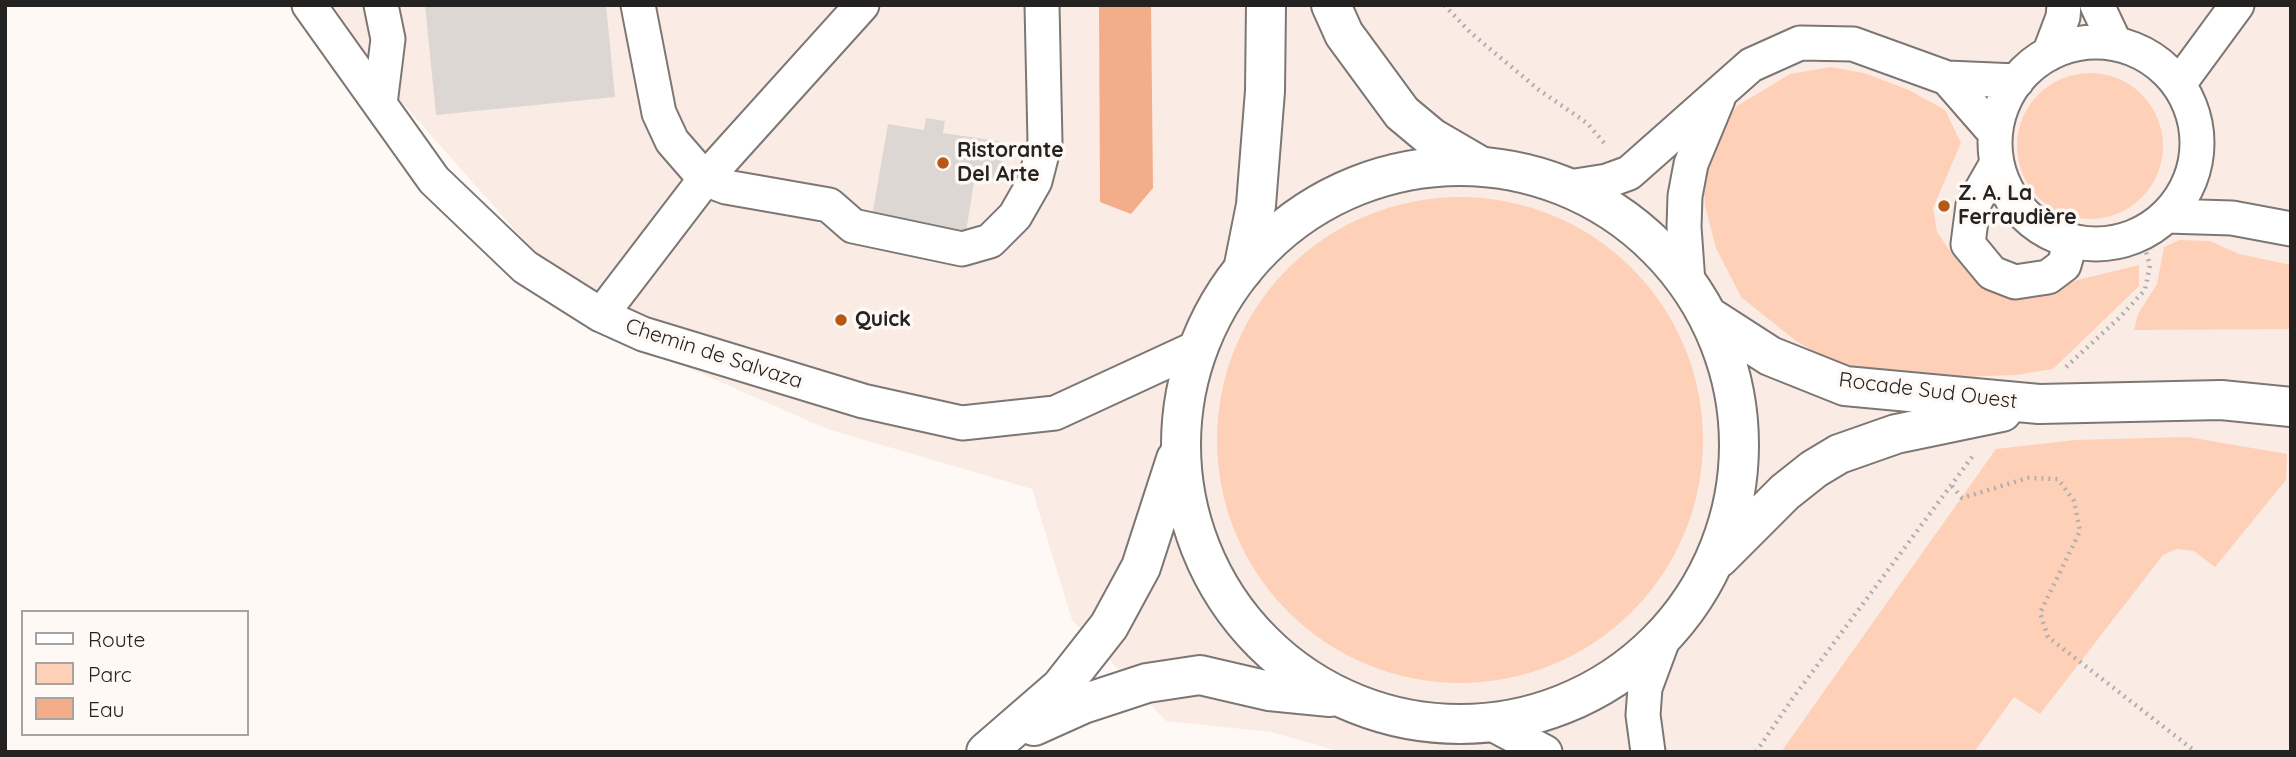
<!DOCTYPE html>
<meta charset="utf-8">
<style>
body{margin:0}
#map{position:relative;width:2296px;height:757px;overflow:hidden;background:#fff9f6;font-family:Quicksand,sans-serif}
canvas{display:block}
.frame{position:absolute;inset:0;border:7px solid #252322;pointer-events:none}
.legend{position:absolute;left:21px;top:610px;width:228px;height:126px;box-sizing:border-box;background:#fff9f6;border:2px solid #a8a3a1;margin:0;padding:9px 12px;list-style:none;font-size:21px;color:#252322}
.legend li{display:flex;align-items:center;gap:14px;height:35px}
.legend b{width:35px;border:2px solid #a8a3a1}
</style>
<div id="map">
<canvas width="2296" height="757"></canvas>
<div class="frame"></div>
<ul class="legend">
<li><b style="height:9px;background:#fff"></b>Route</li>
<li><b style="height:19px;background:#fed0b7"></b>Parc</li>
<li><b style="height:19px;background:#f3ae89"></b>Eau</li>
</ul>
</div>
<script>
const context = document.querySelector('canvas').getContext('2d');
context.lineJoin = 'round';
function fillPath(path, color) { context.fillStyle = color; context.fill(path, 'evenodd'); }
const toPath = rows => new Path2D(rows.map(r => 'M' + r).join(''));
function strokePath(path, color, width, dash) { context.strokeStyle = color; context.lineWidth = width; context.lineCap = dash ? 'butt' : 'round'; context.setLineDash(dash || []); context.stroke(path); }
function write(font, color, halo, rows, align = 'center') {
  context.font = font + ' Quicksand,sans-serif'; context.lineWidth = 7; context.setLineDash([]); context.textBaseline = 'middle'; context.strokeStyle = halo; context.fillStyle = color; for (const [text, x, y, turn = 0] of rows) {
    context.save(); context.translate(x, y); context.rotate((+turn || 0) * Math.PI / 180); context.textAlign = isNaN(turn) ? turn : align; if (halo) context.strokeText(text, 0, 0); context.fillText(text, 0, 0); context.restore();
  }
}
fillPath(toPath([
 [316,5,2291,5,2291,752,1341,752,1271,732,1166,721,1072,620,1032,489,827,429,603,330]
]), '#faece5');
fillPath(toPath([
 [1830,67,1864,73,1909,90,1945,110,1961,143,1933,208,1937,232,1953,255,1976,279,2003,295,2036,298,2057,285,2139,265,2139,286,2053,369,2016,375,1933,378,1871,370,1836,364,1796,341,1741,297,1716,248,1705,206,1703,175,1713,138,1737,106,1790,74],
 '2017 146a73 73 0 1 1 146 0a73 73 0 1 1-146 0Z',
 '1217 440a243 243 0 1 1 486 0a243 243 0 1 1-486 0Z',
 [2180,240,2210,241,2239,254,2291,265,2291,329,2134,330,2138,314,2157,284,2164,247],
 [2188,437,2287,454,2286,480,2215,567,2194,551,2177,549,2163,555,2040,714,2014,697,1974,752,1781,752,1996,449,2075,440]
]), '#fed0b7');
fillPath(toPath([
 [1099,5,1151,5,1153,188,1131,214,1100,202]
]), '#f3ae89');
fillPath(toPath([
 [425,5,606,5,615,97,436,115],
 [926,118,945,121,943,133,1005,142,999,180,975,176,966,232,872,216,888,124,924,130]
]), '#ddd7d4');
const minor = toPath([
 [309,5,434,180,525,267,601,315,643,334,863,401,962,423,1055,413,1198,347],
 [862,5,705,179,726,187,829,205,853,226,962,249,990,241,1015,216,1035,181,1045,142,1042,5],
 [2097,5,2115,43],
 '1995 143a101 101 0 1 1 202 0a101 101 0 1 1-202 0Z',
 [2049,54,2063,17,2064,5],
 [1947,78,1995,133],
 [2179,84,2237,5],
 [380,104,388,39,381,5],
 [1997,163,1973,205,1968,244,1992,273,2015,282,2048,277,2064,265,2071,241],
 [1569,187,1607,181,1629,173,1751,65,1800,43,1853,44,1947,78,2017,81],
 [2167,216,2232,218,2291,229],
 [1688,283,1684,227,1685,196,1691,164,1718,99],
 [601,315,705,179,672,141,659,113,638,5],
 [1490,723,1545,752],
 [1648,752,1643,715,1645,688,1665,634]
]);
const major = toPath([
 '1181 445a279 279 0 1 1 558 0a279 279 0 1 1-558 0Z',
 [1708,316,1770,356,1845,386,2039,404,2221,400,2291,407],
 [1719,558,1785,492,1814,469,1839,454,1896,434,2002,412],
 [1034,726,1083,704,1147,683,1200,675,1269,691,1330,697],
 [986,752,1061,687,1109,626,1141,567,1176,459]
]);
const highway = toPath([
 [1331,5,1344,34,1402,113,1432,138,1480,166],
 [1243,270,1256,205,1265,91,1266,5]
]);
strokePath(minor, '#7c7774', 37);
strokePath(major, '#7c7774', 42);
strokePath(highway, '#7c7774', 42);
strokePath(toPath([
 [1444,5,1471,33,1539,90,1587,123,1606,145],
 [2066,367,2119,318,2145,290,2150,265,2142,239],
 [1952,486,1962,498,2028,478,2058,479,2074,501,2080,531,2040,613,2048,637,2196,752],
 [1756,752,1793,698,1975,453]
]), '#b3aeac', 4.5, [2, 5]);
strokePath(minor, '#fff', 33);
strokePath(major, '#fff', 38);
strokePath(highway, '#fff', 38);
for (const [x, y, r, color] of [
 [943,163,7,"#b85815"],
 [1944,206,7,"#b85815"],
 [841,320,7,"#b85815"]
]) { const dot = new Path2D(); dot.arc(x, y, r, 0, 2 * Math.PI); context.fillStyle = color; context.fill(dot); strokePath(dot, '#fff9f6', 2.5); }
write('bold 21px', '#252322', '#fff9f6', [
 ["Ristorante",957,151],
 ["Del Arte",957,175],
 ["Z. A. La",1958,194],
 ["Ferraudière",1958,218],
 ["Quick",855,320]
], 'left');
write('21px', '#252322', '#fff9f6', [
 ["Chemin de Salvaza",714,354,18],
 ["Rocade Sud Ouest",1928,391,7]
]);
</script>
